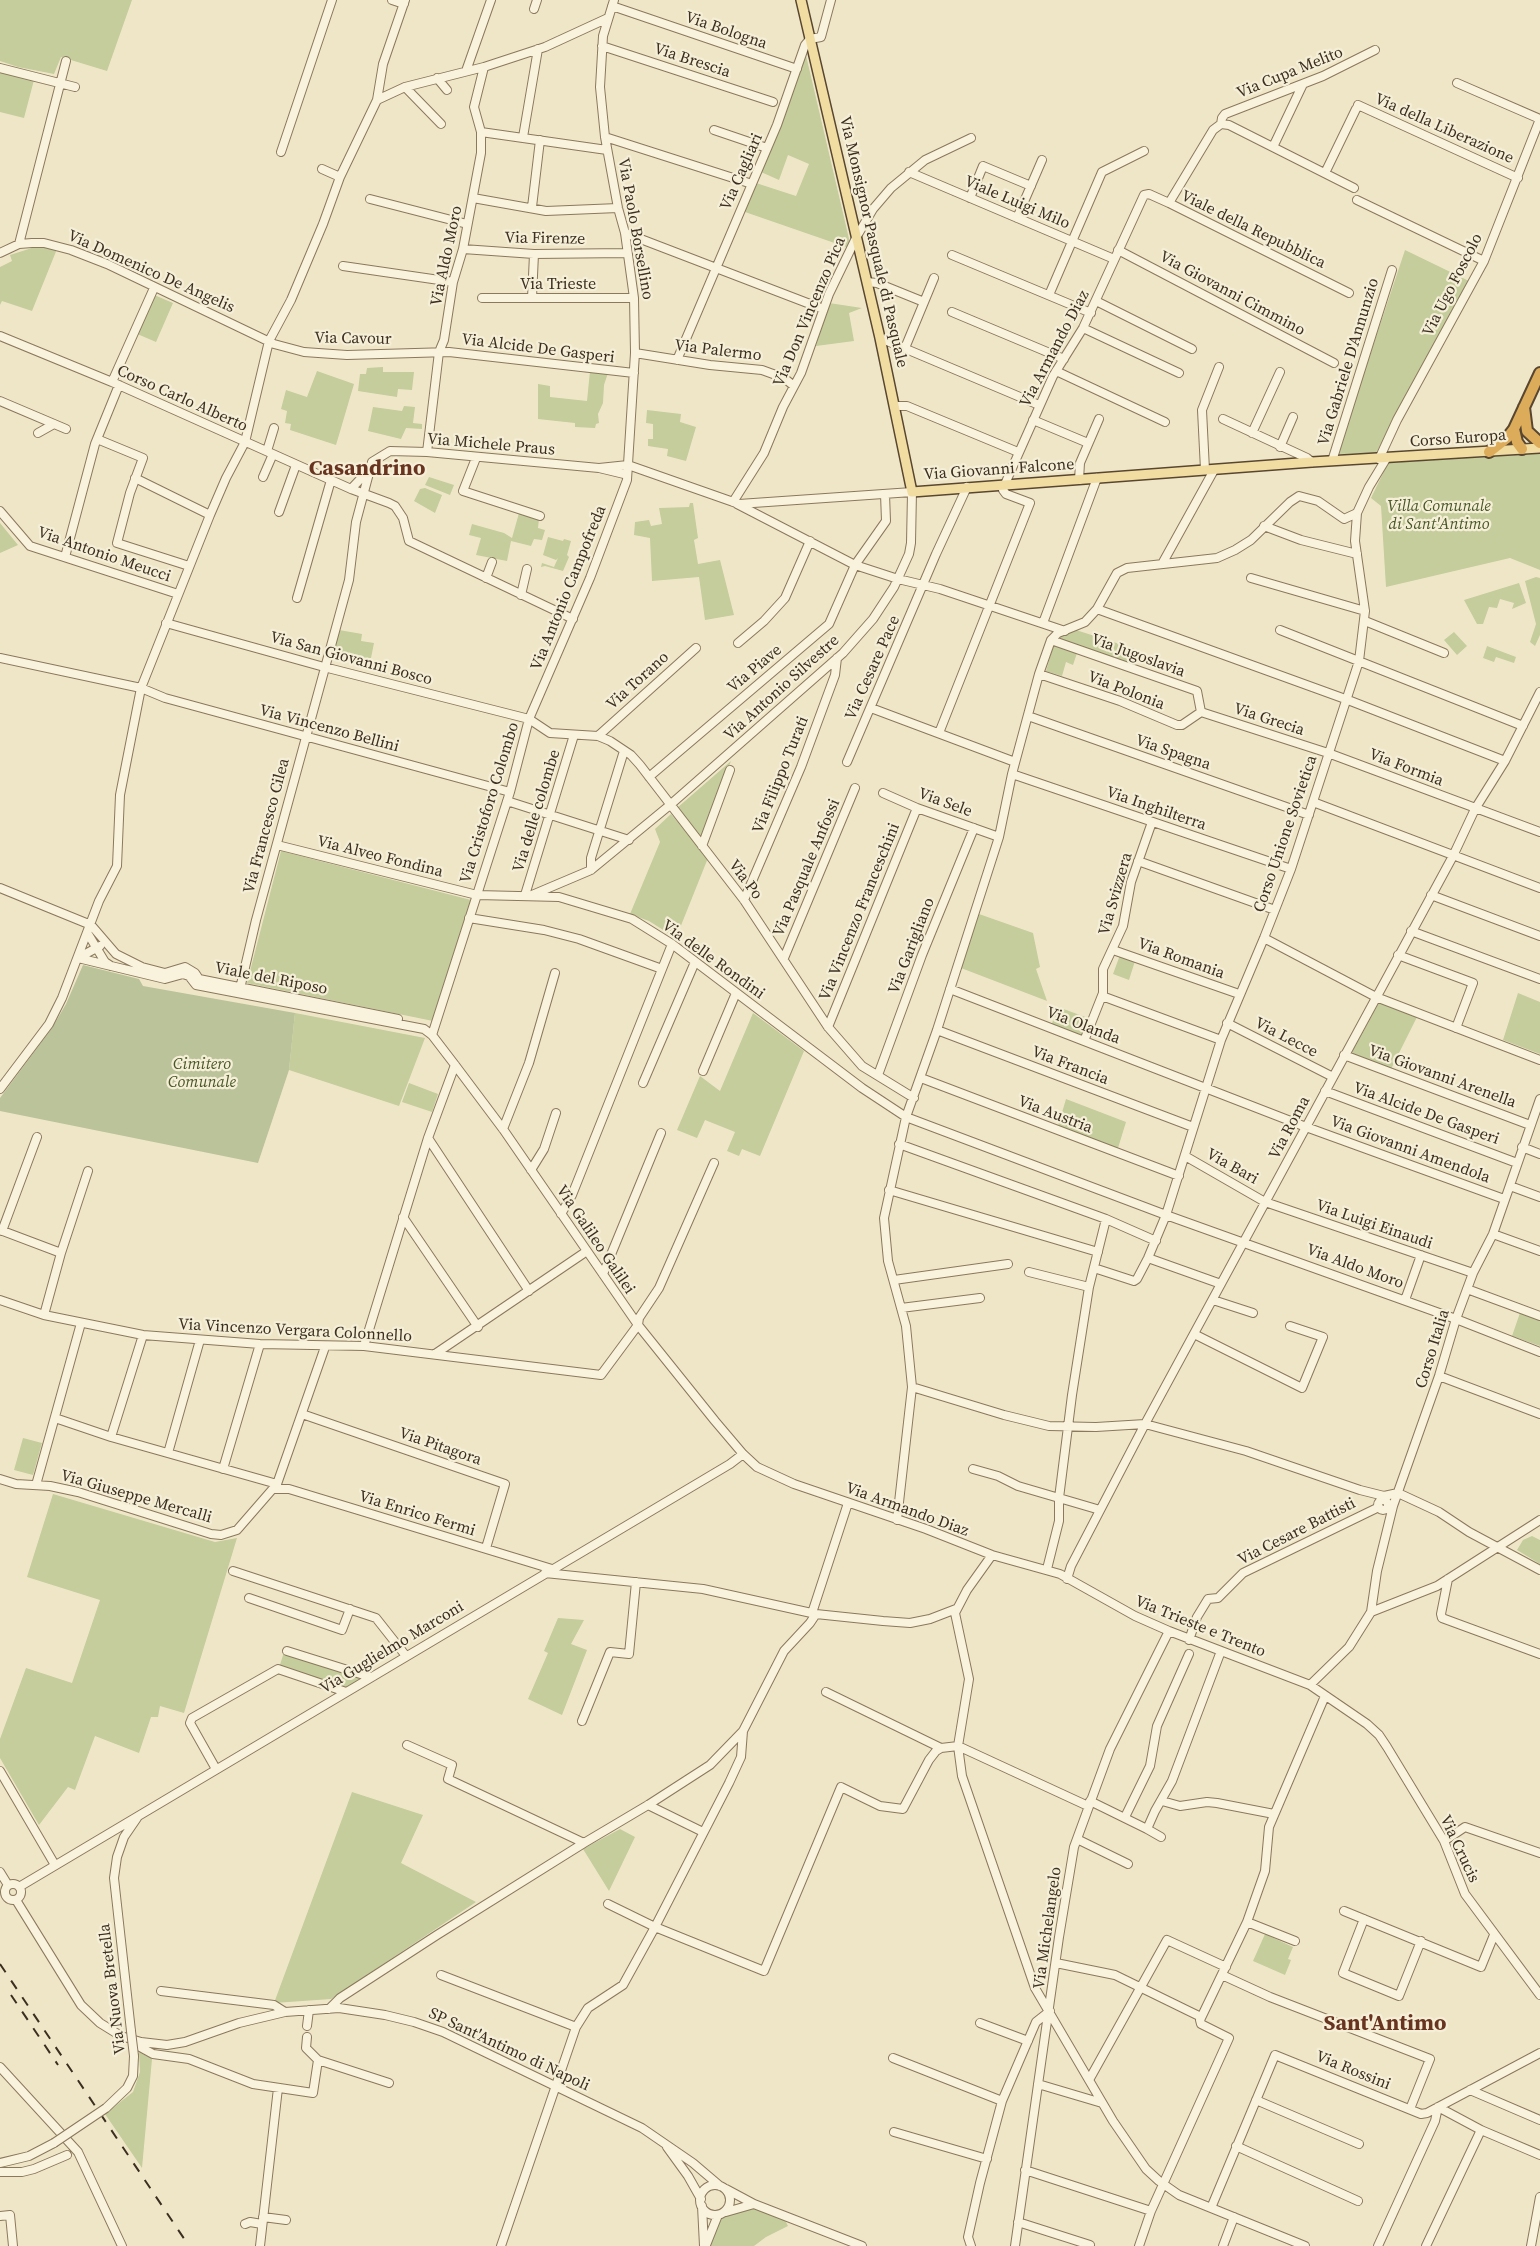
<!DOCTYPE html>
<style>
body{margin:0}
canvas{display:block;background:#efe6c8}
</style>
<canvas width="1540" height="2246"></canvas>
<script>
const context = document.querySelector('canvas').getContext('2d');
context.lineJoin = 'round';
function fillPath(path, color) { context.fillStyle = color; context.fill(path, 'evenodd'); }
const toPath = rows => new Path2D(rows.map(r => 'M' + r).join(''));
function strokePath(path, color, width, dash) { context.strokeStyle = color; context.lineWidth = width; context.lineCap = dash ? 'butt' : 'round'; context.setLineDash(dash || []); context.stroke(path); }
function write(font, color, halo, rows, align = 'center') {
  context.font = font + ' "Source Serif 4",serif'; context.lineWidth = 4.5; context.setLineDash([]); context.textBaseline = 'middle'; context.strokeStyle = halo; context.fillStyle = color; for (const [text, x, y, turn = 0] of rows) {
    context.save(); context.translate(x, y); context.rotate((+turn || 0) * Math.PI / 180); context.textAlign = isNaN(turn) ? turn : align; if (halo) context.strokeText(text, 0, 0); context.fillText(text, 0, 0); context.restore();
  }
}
fillPath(toPath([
 [0,0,132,0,107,71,61,57,54,74,18,67,0,61],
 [805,51,850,243,849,248,745,212,756,183,796,196,809,164,788,155,779,180,761,172],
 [0,72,34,80,24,118,0,112],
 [35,247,57,249,32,311,2,301,0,305,0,267,12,261,10,255],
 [1405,250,1469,281,1376,453,1337,454],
 [152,294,173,303,156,342,135,333],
 [829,303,862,308,849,313,854,341,816,346],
 [383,367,383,372,414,372,412,390,398,389,397,397,358,391,360,374,366,374,367,368],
 [317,371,354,384,336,445,290,430,291,424,285,423,287,411,281,409,286,390,307,397],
 [590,371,608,373,604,385,603,403,598,414,599,423,596,424,595,428,575,427,575,423,538,419,538,384,550,386,550,397,587,401],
 [404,406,415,407,413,423,422,424,422,429,406,428,401,439,368,431,373,407,402,411],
 [647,410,681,414,680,422,696,427,686,461,667,456,668,449,648,446,648,439,653,439,653,424,646,423],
 [1540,453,1540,570,1510,558,1386,587,1381,506,1371,498,1388,463],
 [429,477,454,485,450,495,425,485],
 [425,488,442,495,435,513,414,501,420,489],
 [690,503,693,503,698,538,694,540,698,564,720,560,734,615,705,620,699,577,652,581,650,538,634,535,635,522,649,520,651,526,662,524,659,508,689,507],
 [519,513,539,519,538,528,545,530,542,540,534,539,531,546,511,541,507,561,476,555,481,538,469,535,472,524,504,533,512,538],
 [0,523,18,545,0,553],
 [548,537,563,541,564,539,571,541,567,555,569,557,563,571,545,566,541,567,542,563,554,567,558,558,556,560,543,555],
 [1536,577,1540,578,1540,635,1535,646,1530,642,1536,624,1525,581],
 [1519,583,1526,603,1512,609,1514,603,1500,599,1497,608,1489,607,1483,624,1477,624,1464,600],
 [339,630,362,634,361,641,374,643,371,658,369,658,368,660,339,654,340,648,334,647],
 [1076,630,1138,650,1134,665,1057,638,1058,635],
 [1454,632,1467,646,1457,655,1444,640],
 [1054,644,1077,653,1073,665,1066,662,1062,676,1046,671],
 [1487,646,1516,657,1514,663,1496,657,1494,662,1483,658],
 [731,761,702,839,677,808],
 [671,814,708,858,676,938,649,921,630,914,660,842,655,829],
 [281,851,471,900,433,1021,247,983],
 [979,914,1033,933,1040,967,1036,969,1047,1001,961,968],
 [1120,955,1135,961,1129,980,1113,974],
 [1518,993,1540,1002,1540,1054,1503,1040],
 [1380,1001,1417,1017,1391,1069,1351,1054],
 [1058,1007,1088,1018,1081,1037,1051,1026],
 [295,1013,425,1038,399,1106,289,1070],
 [753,1013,804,1051,760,1156,742,1149,739,1156,727,1151,735,1132,705,1120,697,1138,677,1130,700,1076,720,1091],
 [409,1083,438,1094,432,1112,402,1102],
 [1066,1099,1126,1122,1118,1148,1058,1126],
 [1521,1310,1540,1317,1540,1346,1512,1336],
 [23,1438,42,1443,33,1475,14,1470],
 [53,1494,215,1542,237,1538,184,1713,160,1706,158,1717,151,1717,139,1753,95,1736,75,1790,68,1787,39,1825,0,1758,0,1739,26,1668,72,1683,100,1600,27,1577],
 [1532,1536,1540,1540,1540,1564,1517,1550,1523,1540],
 [558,1618,584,1620,571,1644,587,1650,562,1715,528,1699,548,1653,544,1651],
 [284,1652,365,1678,344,1689,279,1668],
 [352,1792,423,1815,401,1863,476,1902,331,1999,274,2003],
 [620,1829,635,1837,609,1891,583,1849],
 [1265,1934,1293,1947,1288,1959,1291,1960,1285,1975,1253,1961],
 [139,2052,152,2059,142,2168,105,2114,133,2092,140,2072],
 [753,2208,785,2220,788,2226,766,2237,754,2246,709,2246,719,2220,725,2216]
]), '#c4cd9b');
fillPath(toPath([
 [83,965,139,979,143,986,295,1013,289,1070,258,1163,0,1111,0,1098,52,1028,66,1004]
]), '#bbc39a');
const minor = toPath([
 [392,0,404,4],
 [612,6,797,69],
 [534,9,537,0],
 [602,46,773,102],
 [0,68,75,87],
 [466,71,491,0],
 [437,78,447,90],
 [405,87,441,124],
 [377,100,383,64,405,0],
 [1358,105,1518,178],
 [1221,124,1222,118,1225,114,1323,76,1375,50],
 [1221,124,1229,125,1354,188],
 [714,130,767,148],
 [481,132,607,150],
 [523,137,538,49],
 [605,137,752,184],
 [1273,147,1303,84],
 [281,152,332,0],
 [322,169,340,177],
 [909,172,1114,259],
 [1325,173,1356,109],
 [473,198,546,211,618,208],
 [970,198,983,166,1031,186],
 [370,199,467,224],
 [1357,200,1484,261],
 [1169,203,1213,130,1221,124],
 [532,207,540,140],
 [1017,218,1042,160],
 [625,233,823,309],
 [19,244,66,61],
 [463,249,534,254,627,253],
 [1118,250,1334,363],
 [0,253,19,244,32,243,44,243,71,250,107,264,274,344,304,352,347,355,449,352,634,373],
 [952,255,1091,313],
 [343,266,453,282],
 [867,282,877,283,924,302],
 [1049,295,1102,172,1144,151],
 [482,298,634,298],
 [532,298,534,254],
 [1096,301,1192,349],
 [952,312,1064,359],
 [1083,328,1179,373],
 [0,336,112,382,351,489,389,503,395,506,403,518,409,541,573,619],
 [880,338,1039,405],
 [905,348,934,278],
 [635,353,710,365,762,370,784,378,794,386],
 [677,360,777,125,805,45,810,39,821,37,831,0],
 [1056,371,1165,422],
 [112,382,154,288],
 [0,401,66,429],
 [895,406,907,406,1018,452],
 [1223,419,1307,458,1312,462],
 [1033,420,1088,443],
 [38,433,54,424],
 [1252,433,1280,372],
 [97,439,143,458,130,493,117,543,189,566],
 [1280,447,1293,417],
 [267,451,274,428],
 [427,452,439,352,444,340,453,282,463,249,481,153,481,132,474,107,484,67],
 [476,458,463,491,540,516],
 [1379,459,1397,420,1484,261,1540,119,1457,83],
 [1332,461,1392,270],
 [1205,470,1202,410,1219,367],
 [263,477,273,454],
 [135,478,210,515],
 [1079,480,1080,463,1099,419],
 [351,489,368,471],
 [733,502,764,453,783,407,801,373,829,294,857,236,873,209,891,188,925,160,971,138],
 [737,504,855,565,898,579,940,589,1065,631],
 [0,511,30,546,178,594],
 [279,512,296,465],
 [1264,526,1301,540,1357,554],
 [65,557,95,444,119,385],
 [1162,564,1214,470],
 [486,578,492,562],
 [1251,578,1365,611],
 [521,595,527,569],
 [297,598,331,480],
 [1097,609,1348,700,1505,761],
 [1365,621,1444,653],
 [166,623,324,667,529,719,550,733,598,736,610,741,631,755,640,765,744,900,828,1027,862,1066,914,1098],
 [1043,623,1097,478],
 [1280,630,1523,726],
 [1051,640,1197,691,1201,712],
 [738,643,764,621,785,598,810,541],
 [0,658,141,688,165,698,510,792],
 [1039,674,1120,701,1177,725,1182,725,1201,712],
 [871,708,1015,762],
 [1201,712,1328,753,1540,832],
 [1028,716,1309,815],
 [939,733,1030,503,1006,494,1003,490,1005,484,1053,376,1083,328,1144,195,1149,194,1169,203,1349,293],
 [598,736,696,648],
 [847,762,936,554,967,487],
 [1012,774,1291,869],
 [649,777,829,624,855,565,886,521,885,494],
 [883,793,917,808,999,837],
 [507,801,629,840],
 [1313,802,1540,888],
 [277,845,477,895,559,897,632,919,672,944,862,1088,906,1117,1166,1215,1456,1319,1540,1352],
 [702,846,730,770],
 [1138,861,1275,910],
 [591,870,591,858,624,751],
 [0,888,91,925,116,954,142,967,165,973,185,967,195,973,199,979,398,1019],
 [525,895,574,735],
 [532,895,591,870,670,805,843,653,873,619,894,587,909,554,911,543,912,492,739,504,628,465,599,468],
 [1431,895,1540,936],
 [744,900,801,767,835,675,837,658],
 [469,918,544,930,579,939,662,969],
 [1411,931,1540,979],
 [88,934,105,962,111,966],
 [1264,938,1376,997,1540,1060],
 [1113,950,1239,994],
 [1398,955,1473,983,1456,1028],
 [78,958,165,979,183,974,189,976,196,985,424,1029,432,1035,455,1065,503,1129,638,1325,715,1421,743,1454,757,1467,794,1484,926,1529,992,1555,1060,1574,1135,1616,1169,1631,1310,1685,1367,1724,1379,1735,1387,1747,1444,1841,1465,1894,1540,1995],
 [78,958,100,946],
 [784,958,855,788],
 [950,989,1306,1127,1504,1199],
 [239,993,256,920,349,580,356,522,372,462,390,451,427,452,599,468,624,474,627,476],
 [1102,996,1221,1040],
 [1227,1023,1333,1077],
 [828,1027,917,808],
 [937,1030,1193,1127],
 [432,1035,510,792,529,719,590,578,627,480,635,353,634,298,625,233,618,208,605,137,600,87,603,36,614,0],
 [1084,1041,1103,993,1103,969,1123,926,1131,882,1152,822],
 [1344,1055,1530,1125],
 [703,1071,736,993],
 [878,1075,922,955,974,828],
 [921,1078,1179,1176],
 [643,1083,695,962],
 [0,1089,49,1024,62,998,99,901,117,866,120,795,141,688,210,515,226,478,245,442,269,341,291,300,323,224,340,177,377,100,405,87,484,67,545,47,608,18],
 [1325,1091,1517,1163],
 [503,1129,529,1063,555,973],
 [428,1138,529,1291],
 [899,1144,1106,1219,1156,1241],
 [1522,1147,1540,1154],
 [1185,1156,1265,1202,1473,1273],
 [531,1170,544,1149,556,1113],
 [1510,1186,1540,1197],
 [889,1190,1098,1252],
 [561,1214,572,1195,672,944],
 [403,1217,478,1327],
 [0,1230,61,1253],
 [2,1231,37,1137],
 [1493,1234,1540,1251],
 [1148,1258,1221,1284],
 [1094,1268,1134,1281,1137,1279,1148,1258,1166,1215,1221,1040,1264,938,1291,869,1359,661,1365,611,1355,541,1357,513,1369,487,1386,459],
 [1029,1272,1089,1287],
 [603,1274,661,1133],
 [894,1280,1008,1264],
 [1467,1289,1540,1316],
 [0,1300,44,1315,143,1335,260,1344,364,1346,601,1375,638,1325,639,1318,659,1288,714,1163],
 [1213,1300,1253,1313],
 [1405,1300,1421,1255],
 [901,1308,980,1298],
 [44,1315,61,1253,88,1171],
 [1194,1334,1302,1388,1323,1337,1290,1326],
 [364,1346,428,1138,455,1065],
 [435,1354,587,1251],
 [1439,1376,1540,1414],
 [912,1387,1004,1415,1049,1426,1096,1427,1145,1424,1246,1451,1360,1490,1384,1496,1398,1493,1439,1512,1469,1532,1540,1570],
 [302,1414,505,1484,486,1548],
 [58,1419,111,1437,277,1484],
 [111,1437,143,1335],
 [168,1453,200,1340],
 [223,1469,260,1344],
 [973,1469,998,1476,1018,1486,1100,1510],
 [0,1479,16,1484,50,1486,78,1492,211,1534,221,1535,237,1530,277,1484,325,1347],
 [36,1485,81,1323],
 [275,1489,289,1489,552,1569],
 '1378 1505a5 5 0 1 1 10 0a5 5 0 1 1-10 0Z',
 [897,1520,912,1387,906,1326,888,1261,884,1218,906,1117,937,1030,999,837,1012,774,1039,674,1051,640,1058,633,1085,622,1097,609,1117,573,1127,568,1217,558,1235,550,1251,540,1290,502,1299,496,1318,501,1344,519,1357,513],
 [992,1555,967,1590,955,1613,969,1679,958,1746,962,1776,1035,1988,1113,2121,1146,2169,1159,2181,1179,2195,1305,2246],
 [1047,1569,1059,1521,1059,1498,1072,1395,1089,1287,1106,1219],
 [233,1571,376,1618,406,1656],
 [545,1573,703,1589,816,1614,883,1621,910,1623,930,1619,956,1609],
 [1067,1579,1071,1566,1145,1424,1453,856,1475,809,1505,761,1540,692],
 [1448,1579,1441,1614,1442,1618,1540,1654],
 [249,1598,342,1630,350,1609],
 [1371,1612,1437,1586,1540,1520],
 [812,1613,848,1503],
 [1189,1640,1197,1617,1208,1599,1218,1598,1243,1573,1379,1507],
 [287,1651,370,1677],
 [1310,1685,1349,1647,1371,1612,1377,1571,1393,1506,1439,1376,1456,1319,1473,1273,1493,1234,1540,1099],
 [826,1692,941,1748],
 [582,1721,610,1652,629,1654,636,1582],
 [407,1745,452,1765,448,1779,584,1843],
 [216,1769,190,1723,192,1718,278,1669,346,1692],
 [0,1771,55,1865],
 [1090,1801,1147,1829,1155,1811,1172,1781,1221,1651],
 [1162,1801,1180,1806,1207,1802,1217,1803,1274,1814],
 [648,1805,703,1832],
 [1125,1817,1150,1766,1157,1726,1189,1654],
 [1147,1829,1161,1837],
 [1077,1839,1128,1864],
 [1444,1841,1465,1827,1540,1853],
 [0,1872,8,1885],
 '5 1892a8 8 0 1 1 16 0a8 8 0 1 1-16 0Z',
 [19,1887,730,1464,743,1454],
 [16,1900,81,2005,100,2023,121,2036,141,2042,167,2045,185,2042,239,2023,285,2012,339,2008,385,2015,414,2022,443,2032,642,2128,693,2163,720,2186],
 [608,1904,655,1927,764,1971,841,1787,880,1806,903,1809,929,1760,936,1751,941,1748,958,1746,1088,1806],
 [1344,1911,1481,1967,1494,1935],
 [1364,1919,1343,1973,1399,1996,1421,1941],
 [1247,1922,1265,1871,1269,1827,1325,1696],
 [1056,1963,1115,1975,1201,2017],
 [441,1975,576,2027],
 [1222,1975,1270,1997,1430,2059,1410,2109],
 [161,1991,274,2005,285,2012],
 [329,2009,340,1998,437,1935,584,1843,648,1805,710,1765,743,1731,784,1651,810,1623,816,1614],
 [980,2023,1028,2041],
 [307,2026,309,2010],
 [131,2031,114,1878,117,1857,124,1837,137,1818],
 [133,2043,153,2054,189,2059,253,2084,313,2093,318,2060,306,2048,307,2037],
 [893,2058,1002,2101],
 [318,2060,389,2083],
 [0,2067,78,2152,122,2246],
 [1089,2080,1167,1940,1226,1967],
 [1038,2084,1102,2103],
 [1470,2090,1540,2120],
 [1256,2100,1359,2144],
 [106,2108,127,2088,133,2076,134,2056],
 [894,2132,987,2159],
 [1236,2146,1358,2201],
 [667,2147,688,2176,701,2199],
 [0,2163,29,2156,54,2143],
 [1025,2170,1151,2211],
 [0,2172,22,2172,34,2169,67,2155],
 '700 2200a15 15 0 1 1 30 0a15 15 0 1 1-30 0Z',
 [726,2189,754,2204,862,2246],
 [702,2206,704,2246],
 [1211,2208,1275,2055,1421,2114,1427,2113,1540,2053],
 [726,2212,754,2204],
 [0,2216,10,2215,13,2246],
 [263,2217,286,2220],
 [1018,2222,1090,2245],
 [245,2224,250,2222,262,2224],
 [706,2245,718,2215],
 [260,2246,278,2088],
 [501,2246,576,2027,588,2008,623,1985,655,1927,729,1783,741,1757,743,1731],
 [971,2246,968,2237,980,2183,1002,2101,1036,2022,1050,2011],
 [1015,2246,1059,1937,1074,1847,1110,1749,1169,1631],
 [1139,2246,1151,2211,1229,2038,1201,2024,1200,2020,1247,1922,1295,1941],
 [1223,2246,1234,2217],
 [1378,2246,1435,2121,1438,2107,1481,2130,1540,2155],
 [1426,2246,1481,2130],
 [1531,2246,1540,2197]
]);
const major = toPath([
 [801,0,880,338,912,492,1312,462,1540,448]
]);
const highway = toPath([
 [1524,407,1527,431,1540,443],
 [1514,429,1517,442,1522,449],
 [1489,452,1507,438,1514,429,1540,373]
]);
strokePath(minor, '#8b785d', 10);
strokePath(major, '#594631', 12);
strokePath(highway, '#594631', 14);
strokePath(minor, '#f9f2dc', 8);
strokePath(major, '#f1dda1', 9);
strokePath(highway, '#dcac5a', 10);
strokePath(toPath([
 [0,1964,189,2246],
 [11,1995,58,2065]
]), '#3c2f20', 2, [10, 10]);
const minorBridge = toPath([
 [131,2031,134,2056],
 [54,2143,106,2108]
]);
strokePath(minorBridge, '#8b785d', 10, []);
strokePath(minorBridge, '#f9f2dc', 8);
write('16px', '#3c2f20', '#f6efd8', [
 ["Via Bologna",726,31,19],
 ["Via Brescia",692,61,18],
 ["Via Cupa Melito",1290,73,-22],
 ["Via della Liberazione",1444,129,24],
 ["Via Cagliari",742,172,-66],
 ["Viale Luigi Milo",1017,203,23],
 ["Via Paolo Borsellino",635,229,80],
 ["Viale della Repubblica",1253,230,26],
 ["Via Firenze",545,239,1],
 ["Via Monsignor Pasquale di Pasquale",873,242,77],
 ["Via Aldo Moro",447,256,-78],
 ["Via Domenico De Angelis",151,272,24],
 ["Via Trieste",558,285],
 ["Via Ugo Foscolo",1453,285,-63],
 ["Via Giovanni Cimmino",1232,294,28],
 ["Via Don Vincenzo Pica",810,312,-67],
 ["Via Cavour",353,339,1],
 ["Via Alcide De Gasperi",538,349,7],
 ["Via Armando Diaz",1055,349,-62],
 ["Via Palermo",718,351,7],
 ["Via Gabriele D'Annunzio",1349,362,-73],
 ["Corso Carlo Alberto",182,399,24],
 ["Corso Europa",1458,439,-4],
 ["Via Michele Praus",491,445,5],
 ["Via Giovanni Falcone",999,470,-4],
 ["Via Antonio Meucci",104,555,19],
 ["Via Antonio Campofreda",569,588,-68],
 ["Via Jugoslavia",1138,656,20],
 ["Via San Giovanni Bosco",351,659,15],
 ["Via Cesare Pace",873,668,-66],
 ["Via Piave",755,669,-40],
 ["Via Torano",638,681,-42],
 ["Via Antonio Silvestre",782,688,-42],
 ["Via Polonia",1126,691,21],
 ["Via Grecia",1269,720,18],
 ["Via Vincenzo Bellini",329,729,15],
 ["Via Spagna",1173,753,19],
 ["Via Formia",1406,768,21],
 ["Via Filippo Turati",781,775,-68],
 ["Via Cristoforo Colombo",490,803,-73],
 ["Via Sele",945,803,20],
 ["Via Inghilterra",1156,809,19],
 ["Via delle colombe",537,811,-73],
 ["Via Francesco Cilea",267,826,-75],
 ["Corso Unione Sovietica",1286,834,-71],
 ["Via Alveo Fondina",380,857,14],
 ["Via Pasquale Anfossi",807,868,-67],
 ["Via Po",745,880,53],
 ["Via Svizzera",1116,894,-74],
 ["Via Vincenzo Franceschini",860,912,-68],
 ["Via Garigliano",912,946,-69],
 ["Via Romania",1181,959,20],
 ["Via delle Rondini",713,960,36],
 ["Viale del Riposo",271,979,11],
 ["Via Olanda",1083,1026,21],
 ["Via Lecce",1286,1038,27],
 ["Via Francia",1070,1066,21],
 ["Via Giovanni Arenella",1442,1077,20],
 ["Via Alcide De Gasperi",1426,1114,20],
 ["Via Austria",1055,1115,21],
 ["Via Roma",1290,1128,-62],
 ["Via Giovanni Amendola",1410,1150,20],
 ["Via Bari",1232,1167,29],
 ["Via Luigi Einaudi",1374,1225,19],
 ["Via Galileo Galilei",595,1240,56],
 ["Via Aldo Moro",1355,1267,20],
 ["Via Vincenzo Vergara Colonnello",295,1331,3],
 ["Corso Italia",1433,1349,-73],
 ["Via Pitagora",440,1447,19],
 ["Via Giuseppe Mercalli",136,1497,16],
 ["Via Armando Diaz",907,1510,20],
 ["Via Enrico Fermi",417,1514,17],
 ["Via Cesare Battisti",1297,1532,-27],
 ["Via Trieste e Trento",1200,1627,22],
 ["Via Guglielmo Marconi",392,1648,-31],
 ["Via Crucis",1459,1849,65],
 ["Via Michelangelo",1048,1928,-82],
 ["Via Nuova Bretella",113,1989,-97],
 ["SP Sant'Antimo di Napoli",509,2050,25],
 ["Via Rossini",1353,2071,22]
]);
write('italic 16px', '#485827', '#f6efd8', [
 ["Villa Comunale",1439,507],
 ["di Sant'Antimo",1439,525],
 ["Cimitero",202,1065],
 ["Comunale",202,1083]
]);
write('bold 22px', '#683420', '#f6efd8', [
 ["Casandrino",367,469],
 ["Sant'Antimo",1385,2024]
]);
</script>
